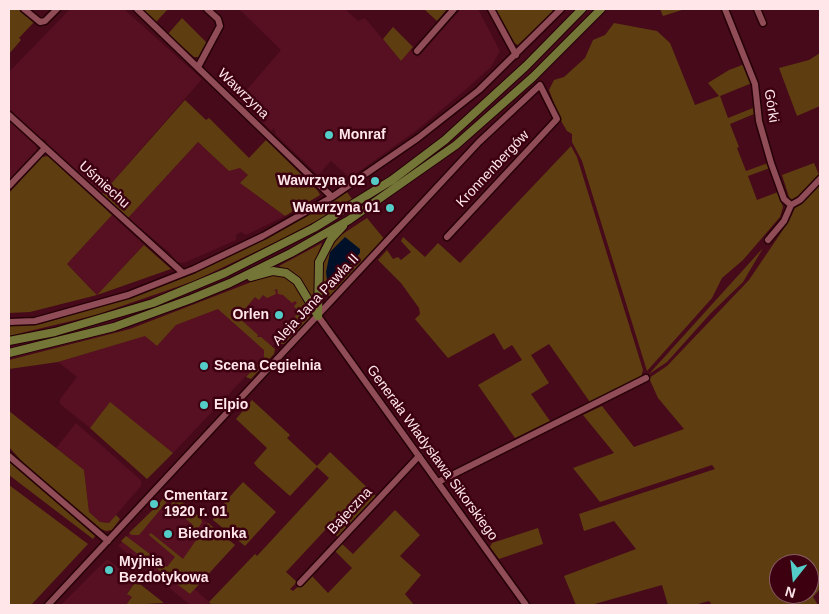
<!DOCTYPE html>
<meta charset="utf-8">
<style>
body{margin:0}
#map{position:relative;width:829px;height:614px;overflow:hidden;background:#470a1a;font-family:Helvetica,sans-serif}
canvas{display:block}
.frame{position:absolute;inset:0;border:10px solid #ffe6e8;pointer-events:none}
.north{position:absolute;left:769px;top:554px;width:50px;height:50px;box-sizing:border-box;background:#3c0011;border:1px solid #8a5c67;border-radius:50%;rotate:196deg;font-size:14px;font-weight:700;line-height:20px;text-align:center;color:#ffe6e8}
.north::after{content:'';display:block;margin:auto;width:18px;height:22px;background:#54cdc8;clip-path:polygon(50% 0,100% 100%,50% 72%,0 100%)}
</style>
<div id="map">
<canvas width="829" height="614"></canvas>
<div class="frame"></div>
<div class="north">N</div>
</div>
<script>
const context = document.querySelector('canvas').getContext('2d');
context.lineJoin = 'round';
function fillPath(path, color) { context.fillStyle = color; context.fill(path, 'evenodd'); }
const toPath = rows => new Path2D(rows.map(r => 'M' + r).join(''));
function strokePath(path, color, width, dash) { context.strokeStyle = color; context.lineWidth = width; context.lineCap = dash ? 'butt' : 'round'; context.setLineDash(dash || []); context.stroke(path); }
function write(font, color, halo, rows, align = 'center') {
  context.font = font + ' Helvetica,sans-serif'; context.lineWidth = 5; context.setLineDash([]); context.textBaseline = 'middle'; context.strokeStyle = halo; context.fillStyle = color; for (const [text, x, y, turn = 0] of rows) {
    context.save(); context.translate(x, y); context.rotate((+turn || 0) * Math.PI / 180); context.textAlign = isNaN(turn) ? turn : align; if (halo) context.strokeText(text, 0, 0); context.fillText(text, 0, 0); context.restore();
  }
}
fillPath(toPath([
 [70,9,124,9,202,79,102,194,48,145,45,139,41,139,9,109,9,72],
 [239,9,345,9,358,21,365,18,401,61,410,50,418,57,461,9,478,9,500,51,491,67,464,91,417,130,350,178,331,161,318,175,276,135,274,128,271,131,249,108,238,100,281,50],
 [9,120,36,145,37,150,9,180],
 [198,142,229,171,240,168,248,175,240,183,285,216,246,235,241,232,236,235,236,240,184,263,177,262,170,253,128,218],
 [112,215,144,245,97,295,67,264],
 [274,283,292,293,304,313,267,352,264,350,264,357,173,453,110,403,90,428,60,404,60,399,77,377,58,362,145,335,157,346,176,325,217,309],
 [76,423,141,480,141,486,109,523,100,522,89,512,84,470,56,448],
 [169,492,235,545,195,589,212,605,190,605,118,546],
 [107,559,136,581,127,593,132,597,126,605,61,605]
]), '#561021');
fillPath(toPath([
 [9,9,21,9,34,22,19,38,21,40,9,54],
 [142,9,168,9,156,22],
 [424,9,447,9,437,21],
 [493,9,552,9,553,12,518,45,512,42],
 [660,9,685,9,663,16],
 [182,18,208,44,201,57,194,57,168,34],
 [614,23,657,31,670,43,695,105,719,96,708,83,729,70,745,64,752,83,720,96,728,118,753,108,754,114,730,124,739,147,737,148,746,171,768,163,770,168,748,176,757,200,778,192,783,207,780,217,743,260,722,278,712,298,647,371,582,161,572,142,572,134,567,131,560,119,549,90,554,80,564,77,585,58,593,40,605,35],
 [393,27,413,47,401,61,383,39],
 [820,53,820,106,797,116,779,68,809,60],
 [185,100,206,120,209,118,249,158,266,140,318,191,320,195,285,216,240,183,248,175,240,168,229,171,198,142,128,218,102,194],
 [571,146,577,157,643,370,641,377,590,402,549,344,531,355,549,383,531,394,550,421,515,438,478,385,522,360,512,345,504,350,494,333,448,358,415,319,420,314,419,308,401,283,378,260,387,250,393,259,398,257,401,260,411,252,401,241,403,237,425,257,438,243,460,263],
 [48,156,112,215,67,264,88,286,97,295,144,245,171,269,97,295,30,312,9,313,9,193,42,157],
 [814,163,819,175,796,201,790,200,782,175],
 [820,182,820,589,813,597,818,605,712,605,709,601,694,605,668,605,662,585,591,605,576,605,564,576,636,549,614,521,584,531,579,514,715,469,712,465,600,502,573,468,614,453,583,415,602,406,634,447,684,429,658,398,649,378,667,366,749,280,789,221,795,208],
 [779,564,809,564,809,594,779,594],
 [347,192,352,199,318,220,278,241,194,281,96,315,9,336,9,325,41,324,115,302,169,283,251,245],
 [367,218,385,240,333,296,327,296,322,292,324,258,335,239],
 [322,243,316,259,316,306,291,273,279,266],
 [763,248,743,282,710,314,667,362,649,374],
 [272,274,282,275,291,280,308,308,310,318,284,344,279,344,278,337,294,323,296,314,300,314,294,306,297,303,295,301,292,303,283,295,278,294,277,289,268,292,275,290,276,294,267,298,263,295,259,300,255,297,238,317,258,335,257,337,261,337,275,349,274,354,251,379,246,377,264,357,264,350,218,309,176,325,157,346,145,336,58,362,9,369,9,360,130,329],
 [252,400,290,435,287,438,317,466,330,452,377,497,338,537,327,528,286,572,297,582,290,589,293,591,311,575,328,593,352,568,333,549,341,543,353,554,395,510,420,535,400,556,421,575,405,594,414,605,212,605,209,602,255,554,257,556,329,478,317,467,290,496,257,467,254,463,267,448,236,419],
 [110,402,173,453,147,479,90,428],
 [9,411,84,470,89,512,100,522,109,523,116,515,120,519,112,530,106,531,101,529,27,467,9,447],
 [9,460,95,536,93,539,9,475],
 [243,482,276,512,245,546,213,520,216,512],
 [9,485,88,544,31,605,9,605],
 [169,491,170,498,139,535,132,535,129,533,158,505],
 [174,500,180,500,200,517,202,522,199,527,191,529,192,524,175,510,171,513,170,506],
 [208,523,235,545,190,594,121,541,126,536,167,567,175,557,149,535,151,533,183,559],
 [538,528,543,544,499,559,490,547,492,543],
 [136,581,164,603,126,605,132,597,127,594]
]), '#5e3e11');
fillPath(toPath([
 [345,237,360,249,360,253,332,286,327,280,326,272,330,252]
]), '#001029');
strokePath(toPath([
 [9,45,9,47]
]), '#001029', 2);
const minor = toPath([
 [24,9,40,22,45,21,57,9],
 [137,9,332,197],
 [491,9,516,55],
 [725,9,755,84,759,121,771,163,784,199,791,205],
 [757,9,763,23],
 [417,51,454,9],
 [198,67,220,26,218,19,207,9],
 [9,115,183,273],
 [9,186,45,148],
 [768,240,784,221,791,205,800,200,820,179],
 [318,316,526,605],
 [9,322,35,321,128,295,194,269,263,236,332,197,418,138,479,90,561,9],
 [9,456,108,541],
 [438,482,646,378],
 [300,583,419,456],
 [48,605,479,142,540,85,557,119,447,237]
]);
const major = toPath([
 [251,277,273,271,286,273,297,281,318,316],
 [318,316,319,262,331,239,343,226],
 [9,341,55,332,153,303,225,273,314,228,392,180,445,140,526,66,582,9],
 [9,353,114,327,191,299,230,283,291,253,349,220,456,145,533,77,601,9]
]);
strokePath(minor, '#250007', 9);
strokePath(major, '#250007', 10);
strokePath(minor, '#904c57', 6);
strokePath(major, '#737637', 8);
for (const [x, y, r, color] of [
 [329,135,5,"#54cdc8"],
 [375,181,5,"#54cdc8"],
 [390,208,5,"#54cdc8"],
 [279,315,5,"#54cdc8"],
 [204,366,5,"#54cdc8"],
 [204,405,5,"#54cdc8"],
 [154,504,5,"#54cdc8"],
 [168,534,5,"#54cdc8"],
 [109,570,5,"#54cdc8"]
]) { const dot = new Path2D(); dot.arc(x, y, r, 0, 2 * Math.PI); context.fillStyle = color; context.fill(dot); strokePath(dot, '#3c0011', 2); }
write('14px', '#ffe6e8', '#3c0011', [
 ["Wawrzyna",243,94,44],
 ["Górki",771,106,81],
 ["Kronnenbergów",493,169,-47],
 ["Uśmiechu",104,185,42],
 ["Aleja Jana Pawła II",316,300,-47],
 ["Generała Władysława Sikorskiego",432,453,54],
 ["Bajeczna",350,511,-47]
]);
write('bold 14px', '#ffe6e8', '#3c0011', [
 ["Monraf",339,135],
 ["Wawrzyna 02",365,181,"right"],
 ["Wawrzyna 01",380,208,"right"],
 ["Orlen",269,315,"right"],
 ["Scena Cegielnia",214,366],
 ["Elpio",214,405],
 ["Cmentarz",164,496],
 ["1920 r. 01",164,512],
 ["Biedronka",178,534],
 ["Myjnia",119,562],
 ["Bezdotykowa",119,578]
], 'left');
</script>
